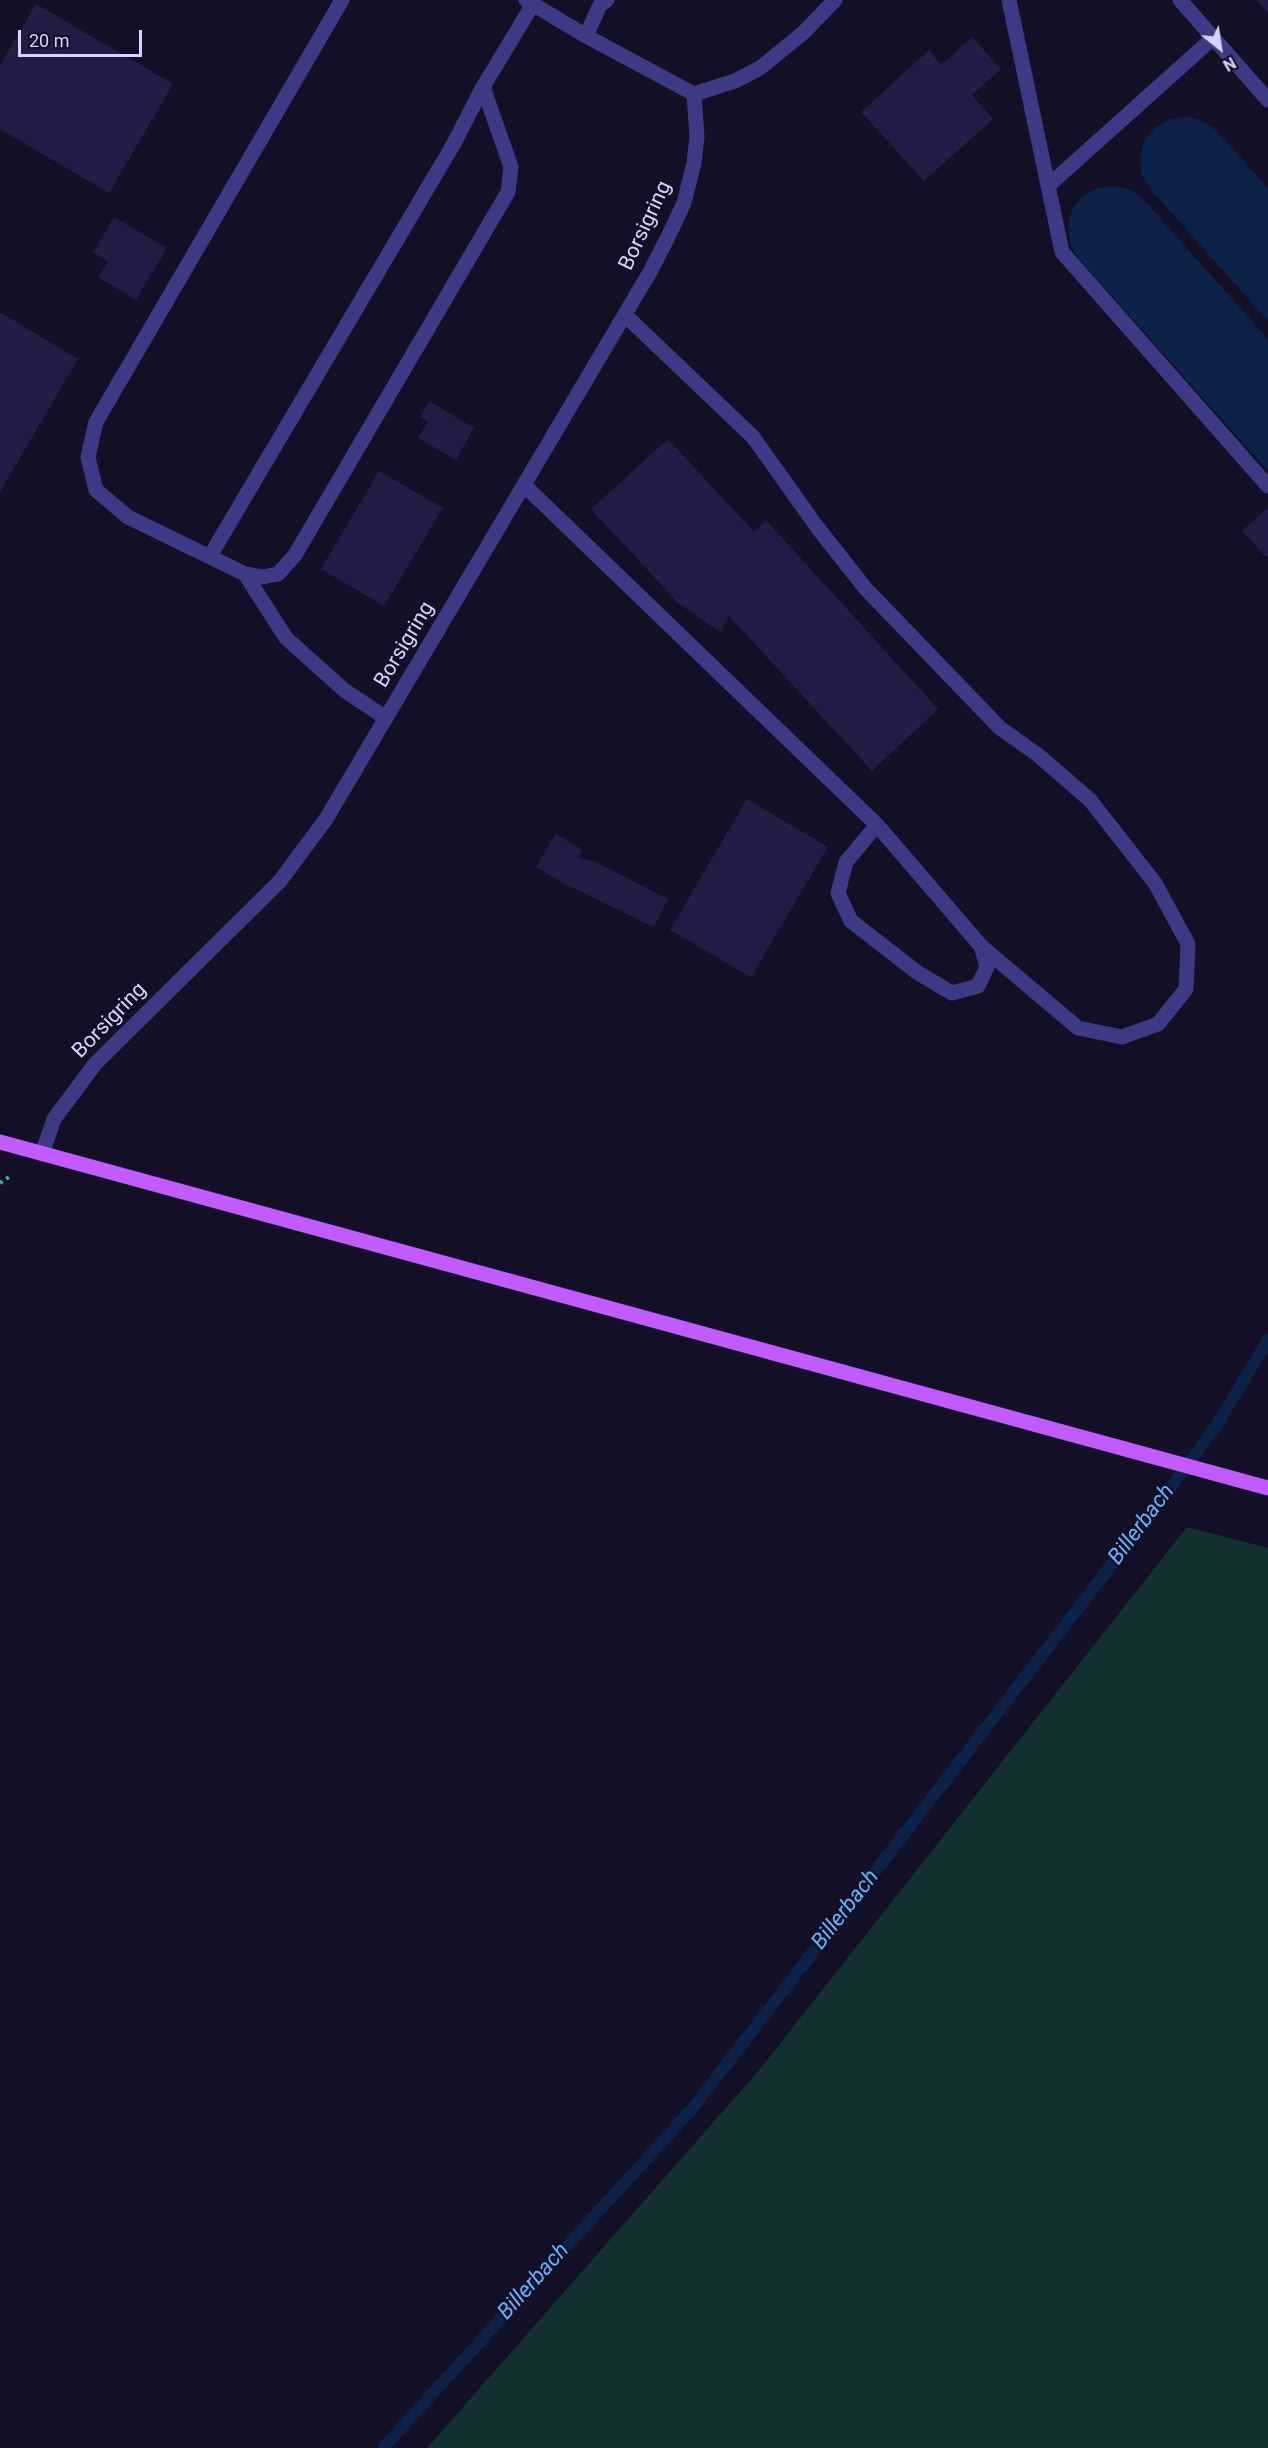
<!DOCTYPE html>
<style>
body{margin:0}
#map{position:relative;width:1268px;height:2448px;overflow:hidden;background:#130f26;font-family:Roboto,sans-serif}
canvas{display:block}
.north{position:absolute;left:1190px;top:18px;width:60px;height:60px;-webkit-text-stroke:4px #130f26;paint-order:stroke;rotate:150deg;font-size:16px;font-weight:700;line-height:24px;text-align:center;color:#d9d4ff}
.north::after{content:'';display:block;margin:auto;width:21px;height:27px;background:#d9d4ff;clip-path:polygon(50% 0,100% 100%,50% 72%,0 100%)}
.scale{position:absolute;left:18px;top:30px;width:124px;height:27px;box-sizing:border-box;border:3px solid #d9d4ff;border-top:0;padding-left:8px;font-size:18px;line-height:21px;white-space:nowrap;color:#d9d4ff;-webkit-text-stroke:4px #130f26;paint-order:stroke}
</style>
<div id="map">
<canvas width="1268" height="2448"></canvas>
<div class="north">N</div>
<div class="scale">20 m</div>
</div>
<script>
const context = document.querySelector('canvas').getContext('2d');
context.lineJoin = 'round';
function fillPath(path, color) { context.fillStyle = color; context.fill(path, 'evenodd'); }
const toPath = rows => new Path2D(rows.map(r => 'M' + r).join(''));
function strokePath(path, color, width, dash) { context.strokeStyle = color; context.lineWidth = width; context.lineCap = dash ? 'butt' : 'round'; context.setLineDash(dash || []); context.stroke(path); }
function write(font, color, halo, rows, align = 'center') {
  context.font = font + ' Roboto,sans-serif'; context.lineWidth = 4.5; context.setLineDash([]); context.textBaseline = 'middle'; context.strokeStyle = halo; context.fillStyle = color; for (const [text, x, y, turn = 0] of rows) {
    context.save(); context.translate(x, y); context.rotate((+turn || 0) * Math.PI / 180); context.textAlign = isNaN(turn) ? turn : align; if (halo) context.strokeText(text, 0, 0); context.fillText(text, 0, 0); context.restore();
  }
}
fillPath(toPath([
 [1187,1527,1268,1548,1268,2448,427,2448,760,2069]
]), '#12302f');
fillPath(toPath([
 [1187,117,1204,121,1217,131,1268,188,1268,321,1151,190,1142,175,1140,158,1144,141,1155,128,1170,119],
 [1114,186,1131,190,1144,200,1268,339,1268,471,1079,259,1070,244,1068,227,1072,210,1082,197,1097,188]
]), '#0c2248');
strokePath(toPath([
 [383,2448,692,2109,1160,1502,1216,1426,1268,1340]
]), '#0c2248', 12);
fillPath(toPath([
 [1257,0,1268,0,1268,13],
 [36,4,173,84,109,193,0,129,0,65],
 [972,37,1001,69,972,95,993,119,924,181,861,112,929,50,941,65],
 [114,217,167,248,136,300,98,277,108,262,93,252],
 [0,312,78,359,0,492],
 [429,401,474,428,456,460,418,438,428,422,420,417],
 [668,439,754,532,766,520,938,709,872,771,729,616,720,632,678,603,591,509],
 [379,471,443,508,384,606,321,569],
 [1268,507,1268,559,1242,531],
 [747,799,828,847,751,977,670,930],
 [556,834,583,850,578,858,596,862,668,899,654,927,563,883,536,867]
]), '#241b47');
strokePath(toPath([
 [0,1183,12,1175]
]), '#2fb8b0', 4, [3, 4.5]);
strokePath(toPath([
 [342,0,96,422,88,457,96,490,128,517,245,574,262,577,278,574,295,555,508,192,511,167,483,87,533,4],
 [1009,0,1062,252,1268,486],
 [1180,0,1268,100],
 [586,36,600,5,607,0],
 [1048,186,1213,38],
 [625,315,753,437,817,527,866,589,1000,728,1038,755,1090,800,1155,883,1188,944,1186,989,1158,1024,1122,1037,1078,1028,981,946],
 [524,485,877,825,981,946,987,967,978,986,952,993,918,973,851,921,838,893,846,862,877,825],
 [210,556,453,145,483,87],
 [245,574,286,638,344,690,386,718]
]), '#3d3a85', 15);
strokePath(toPath([
 [526,0,586,36,694,94,735,81,760,68,803,33,835,0],
 [42,1154,54,1119,95,1064,280,881,326,819,650,272,667,239,684,203,694,163,697,137,694,94]
]), '#3d3a85', 15);
strokePath(toPath([
 [0,1142,1268,1488]
]), '#c25bff', 15);
write('21px', '#d9d4ff', '#130f26', [
 ["Borsigring",646,226,-65],
 ["Borsigring",405,645,-59],
 ["Borsigring",110,1021,-46]
]);
write('italic 22px', '#62b6ff', '#130f26', [
 ["Billerbach",1142,1525,-53],
 ["Billerbach",846,1910,-52],
 ["Billerbach",534,2282,-48]
]);
</script>
